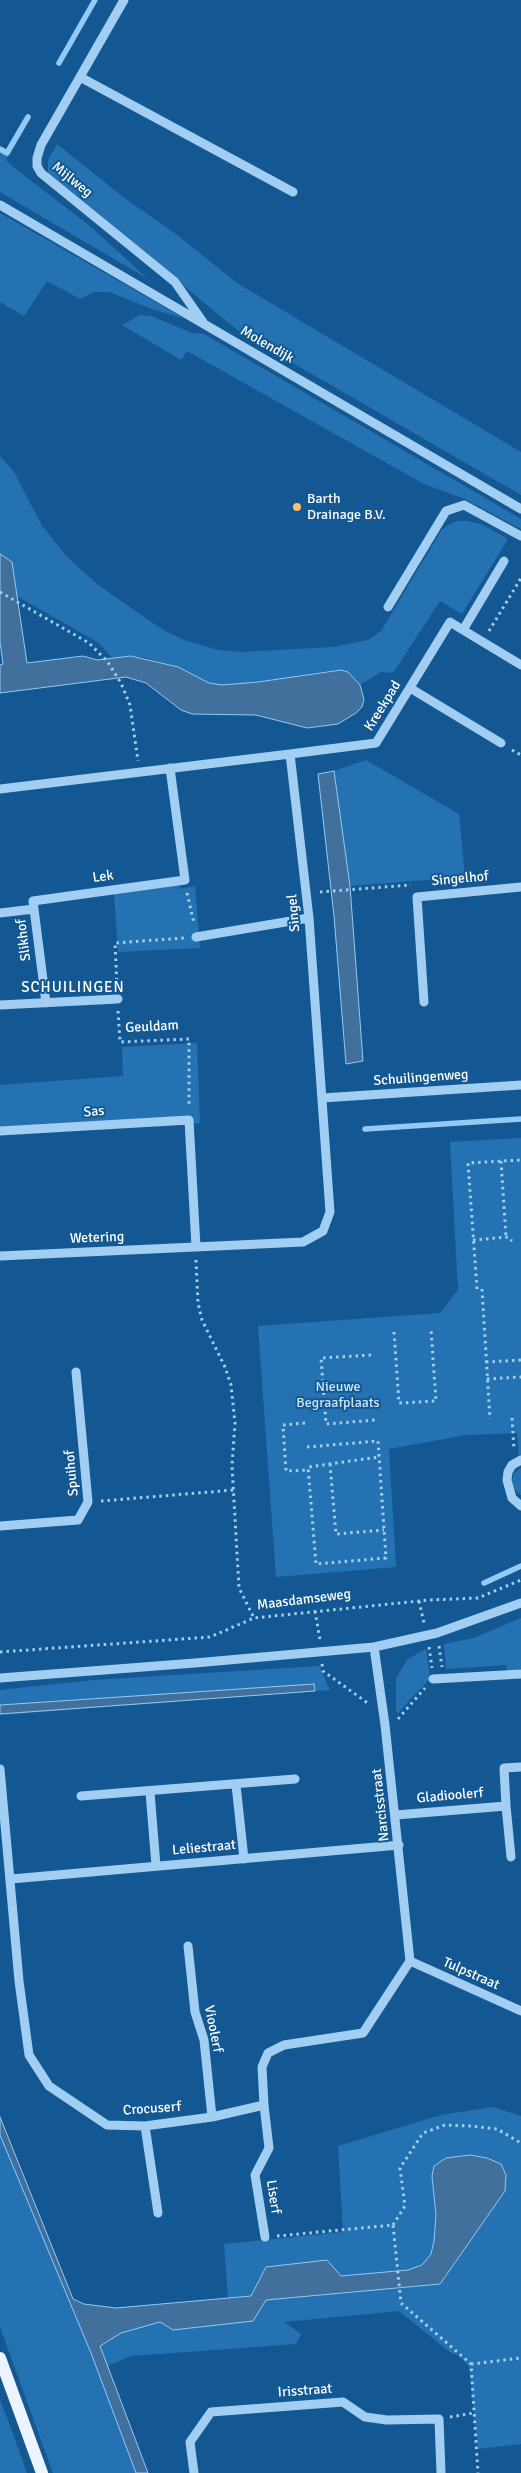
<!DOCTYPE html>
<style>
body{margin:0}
canvas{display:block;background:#135893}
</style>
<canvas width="521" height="2473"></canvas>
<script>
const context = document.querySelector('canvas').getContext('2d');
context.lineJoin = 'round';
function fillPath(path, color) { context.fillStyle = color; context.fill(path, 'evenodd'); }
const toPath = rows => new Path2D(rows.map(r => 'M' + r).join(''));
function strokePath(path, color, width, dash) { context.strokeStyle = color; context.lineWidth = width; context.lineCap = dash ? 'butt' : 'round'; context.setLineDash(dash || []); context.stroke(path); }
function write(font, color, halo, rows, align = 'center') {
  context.font = font + ' Signika,sans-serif'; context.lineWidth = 4; context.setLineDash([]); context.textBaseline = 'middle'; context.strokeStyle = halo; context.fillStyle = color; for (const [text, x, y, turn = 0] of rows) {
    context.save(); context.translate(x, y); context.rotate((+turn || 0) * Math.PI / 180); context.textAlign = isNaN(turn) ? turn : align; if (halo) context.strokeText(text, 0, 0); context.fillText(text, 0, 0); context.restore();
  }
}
fillPath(toPath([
 [57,144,127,200,176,234,237,283,521,452,521,495,241,333,48,174,48,160],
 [0,147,9,153,6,160,13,167,90,226,148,279,0,192],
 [0,213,185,319,152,309,109,292,94,292,80,299,47,281,24,316,0,302],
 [140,315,151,316,192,333,204,334,521,519,521,529,465,499,424,484,187,351,181,360,122,325],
 [0,456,14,472,41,524,66,556,98,585,163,630,184,640,218,650,241,652,333,647,368,640,381,631,441,531,448,525,457,521,467,521,481,524,508,539,462,614,440,601,393,673,381,672,360,685,355,679,335,670,258,682,222,685,209,683,178,667,143,657,131,656,112,658,99,643,17,596,12,562,0,554],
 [366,760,459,814,465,877,350,886,334,771],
 [178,883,180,889,195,886,200,948,118,952,114,893],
 [197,1043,200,1123,0,1133,0,1085,123,1076,122,1047],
 [521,1138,521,1456,519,1457,517,1433,466,1435,389,1449,396,1567,276,1577,258,1326,440,1313,458,1290,450,1142],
 [521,1468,521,1495,514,1489,512,1480,514,1473],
 [521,1618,521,1669,507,1671,506,1665,446,1669,444,1644,474,1638],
 [426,1649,430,1678,398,1713,396,1711,396,1678,408,1659],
 [319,1666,330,1690,0,1715,0,1690,94,1680],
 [493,2107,521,2116,521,2444,478,2449,469,2366,458,2355,451,2353,399,2311,284,2322,301,2334,296,2344,131,2356,98,2370,136,2473,53,2473,0,2327,0,2118,68,2298,100,2346,121,2333,160,2322,253,2321,266,2300,440,2284,505,2191,487,2158,470,2155,446,2158,432,2176,436,2215,434,2241,431,2254,422,2266,408,2270,340,2276,327,2260,266,2267,251,2296,228,2298,224,2244,343,2232,338,2146,441,2115],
 [0,2400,9,2423,27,2473,0,2473]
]), '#2572b2');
const water = toPath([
 [0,554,12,562,27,663,83,656,97,660,131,656,178,667,209,683,222,685,258,682,341,670,348,672,360,685,364,699,362,707,356,713,338,724,307,728,256,715,192,714,181,710,146,683,126,677,0,693,0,665,3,664,0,642,0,554],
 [334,771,350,886,363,1061,346,1064,334,916,318,774,334,771],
 [314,1684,315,1691,0,1714,0,1705,314,1684],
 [0,2117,73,2299,84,2304,116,2308,251,2296,266,2267,327,2260,341,2276,408,2270,422,2265,431,2254,434,2241,436,2215,432,2176,434,2166,446,2158,470,2155,487,2158,501,2164,506,2175,505,2191,440,2284,266,2300,253,2321,173,2330,160,2322,121,2333,100,2346,148,2473,136,2473,91,2353,0,2135,0,2117]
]);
fillPath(water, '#40709b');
strokePath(water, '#93caf5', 1);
strokePath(toPath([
 [59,63,95,0],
 [0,149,7,153,28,117],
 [365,1129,521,1119],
 [484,1583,521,1566]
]), '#93caf5', 5.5);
strokePath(toPath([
 [0,592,89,643,107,661,121,683,130,705,138,761],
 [489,631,521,578],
 [512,750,521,755],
 [320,892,411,885],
 [187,893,194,923],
 [117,987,115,943,184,938],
 [118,1011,120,1042,189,1039,189,1107],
 [501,1161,506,1237],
 [473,1240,508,1237,512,1241],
 [196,1260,198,1303,202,1320,225,1367,231,1385,235,1423,232,1466,239,1588,254,1618],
 [477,1289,468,1163,521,1160],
 [482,1289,490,1419],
 [394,1332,399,1403,436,1401,431,1329],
 [371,1355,321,1358,326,1424,376,1420],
 [486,1362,521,1360],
 [487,1379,521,1377],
 [512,1418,514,1449],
 [305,1423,283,1425,286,1471,309,1470],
 [307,1447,378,1441,386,1558,316,1564,308,1467,379,1457],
 [330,1464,336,1534,384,1530],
 [101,1501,234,1490],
 [419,1601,424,1623],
 [315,1611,320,1640],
 [439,1646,442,1667],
 [429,1647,432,1668],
 [0,1652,210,1637,254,1618,429,1600,478,1598,521,1580],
 [322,1664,323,1671,369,1704],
 [398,1719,425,1688],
 [393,2225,405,2206,400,2168,423,2133,445,2125,470,2126,497,2129,521,2143],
 [277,2236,393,2225,401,2303,471,2364,478,2473],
 [471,2364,521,2358],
 [450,2417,474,2413]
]), '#a1cef2', 3, [2.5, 4]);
strokePath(toPath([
 [124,0,41,145,37,158,37,166,41,173,175,282,203,322],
 [80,77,293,192],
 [0,205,521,509],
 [504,561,463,630,521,665],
 [388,607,446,511,464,505,521,536],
 [410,688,501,743],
 [290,754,376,743,450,622,463,630],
 [0,789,290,754,309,918,330,1212,323,1231,303,1242,0,1256],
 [34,909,33,901,185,880,170,768],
 [0,913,34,909,46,1003],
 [196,937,309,918],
 [424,1002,417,897,521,887],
 [0,1005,118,999],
 [322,1098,521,1085],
 [0,1131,189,1120,196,1247],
 [521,1460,512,1465,508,1472,507,1480,512,1498,521,1506],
 [0,1526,78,1520,88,1502,76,1372],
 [374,1647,385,1725,410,1961],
 [0,1678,195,1663,374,1647,437,1633,521,1603],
 [433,1679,521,1674],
 [0,1769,19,1981,29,2055,49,2086,107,2125,145,2126,212,2117,264,2105,262,2067,268,2053,284,2045,363,2033,410,1961],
 [236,1785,244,1859],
 [150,1792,156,1866],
 [81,1796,295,1779],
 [506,1806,511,1857],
 [396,1815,506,1806,504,1768,521,1767],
 [11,1879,399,1845],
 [188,1946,195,2012,204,2040,212,2117],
 [410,1961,521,2011],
 [264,2105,269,2148,255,2175,265,2237],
 [145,2126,158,2213],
 [194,2473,190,2442,211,2412,343,2402,365,2417,387,2420,439,2419,441,2473]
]), '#a1cef2', 9);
strokePath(toPath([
 [0,2358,42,2473]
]), '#ecf5ff', 12);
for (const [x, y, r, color] of [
 [297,507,5,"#ffc262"]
]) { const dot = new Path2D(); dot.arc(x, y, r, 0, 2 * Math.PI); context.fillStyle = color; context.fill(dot); strokePath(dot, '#135893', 2); }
write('14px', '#fff', '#135893', [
 ["Mijlweg",72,180,39],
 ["Molendijk",267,345,30],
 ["Kreekpad",383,706,-58],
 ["Lek",103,877,-8],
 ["Singelhof",460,879,-5],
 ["Singel",294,913,-95],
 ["Slikhof",24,940,-97],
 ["Geuldam",152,1027,-3],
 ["Schuilingenweg",421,1078,-4],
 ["Sas",94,1112,-4],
 ["Wetering",97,1238,-2],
 ["Spuihof",72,1473,-95],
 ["Maasdamseweg",304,1600,-7],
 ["Gladioolerf",450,1796,-5],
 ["Narcisstraat",381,1805,-96],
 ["Leliestraat",204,1848,-5],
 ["Tulpstraat",471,1974,24],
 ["Vioolerf",213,2029,79],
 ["Crocuserf",152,2109,-4],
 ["Liserf",273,2197,81],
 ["Irisstraat",305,2391,-4]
]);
write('14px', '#fff', '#135893', [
 ["Barth",307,499],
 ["Drainage B.V.",307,515]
], 'left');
write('14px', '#c9e5fd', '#135893', [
 ["Nieuwe",338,1387],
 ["Begraafplaats",338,1403]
]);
context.letterSpacing = '1px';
write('15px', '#fff', '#135893', [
 ["SCHUILINGEN",73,988]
]);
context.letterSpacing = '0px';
</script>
